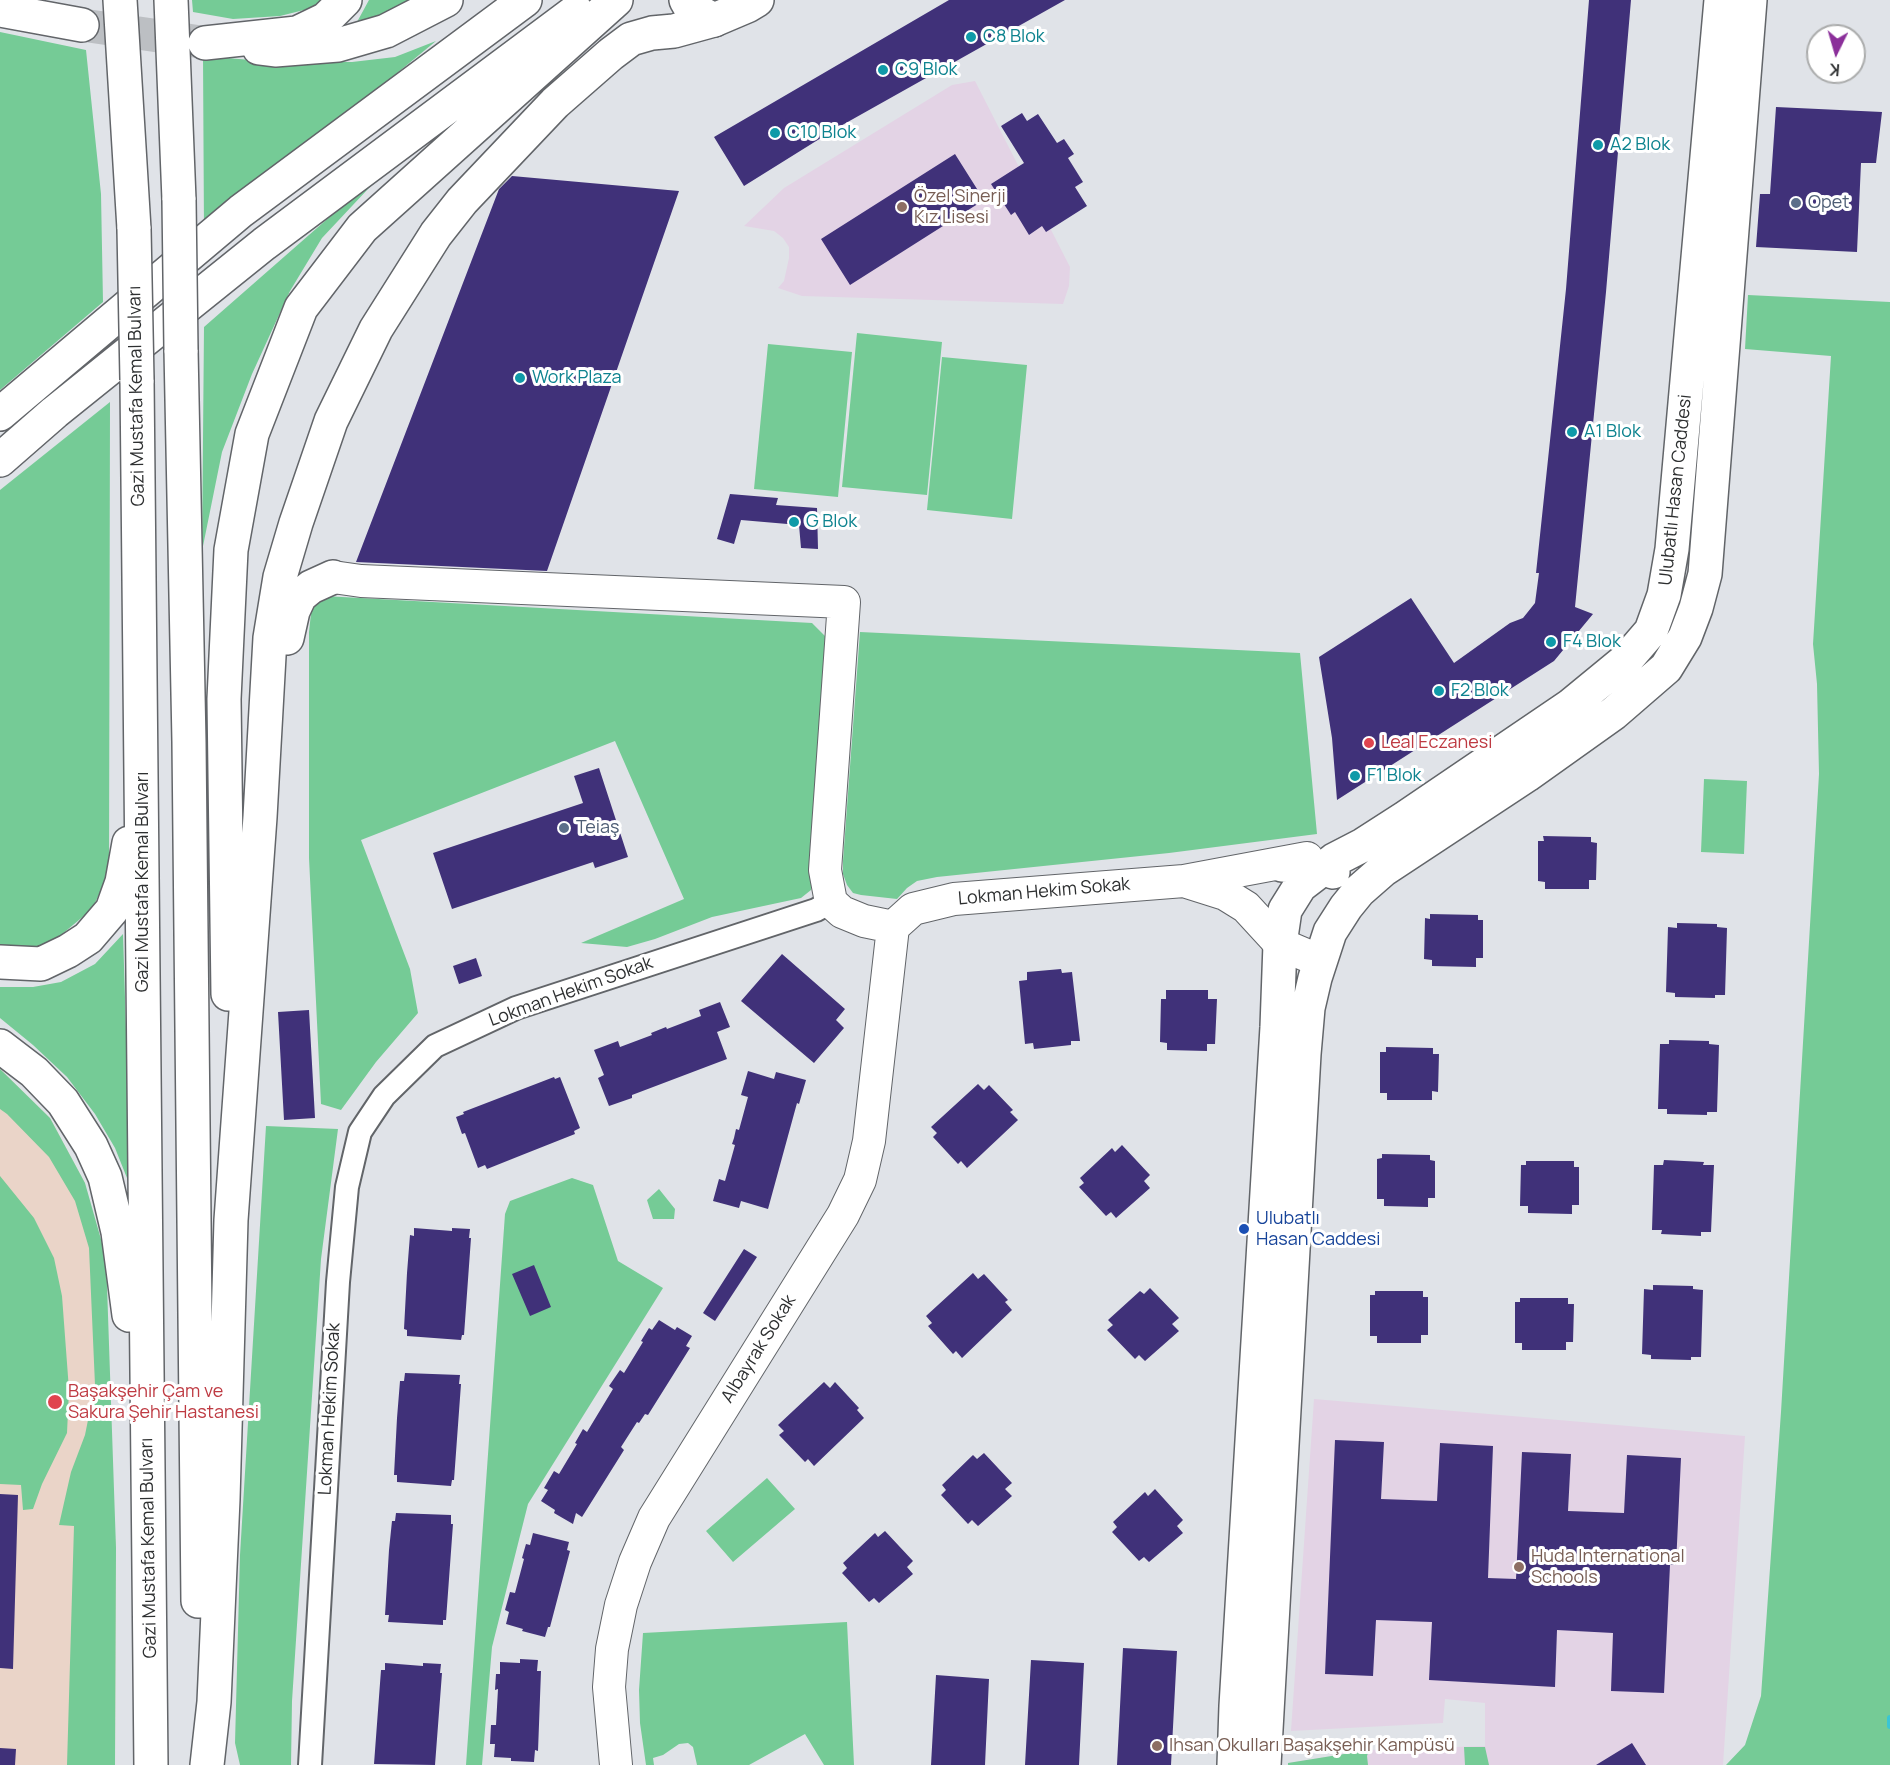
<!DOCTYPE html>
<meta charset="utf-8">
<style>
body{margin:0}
#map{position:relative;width:1890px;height:1765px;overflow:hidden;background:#e0e3e8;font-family:Manrope,sans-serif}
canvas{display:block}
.north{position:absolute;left:1806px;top:24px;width:60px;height:60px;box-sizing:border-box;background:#fff;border:2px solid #abacac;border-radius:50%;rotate:185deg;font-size:16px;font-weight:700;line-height:24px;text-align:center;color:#2d2f30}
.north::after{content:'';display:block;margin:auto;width:21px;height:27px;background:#8b2f9a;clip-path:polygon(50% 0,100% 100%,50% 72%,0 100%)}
</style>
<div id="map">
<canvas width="1890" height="1765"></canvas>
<div class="north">K</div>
</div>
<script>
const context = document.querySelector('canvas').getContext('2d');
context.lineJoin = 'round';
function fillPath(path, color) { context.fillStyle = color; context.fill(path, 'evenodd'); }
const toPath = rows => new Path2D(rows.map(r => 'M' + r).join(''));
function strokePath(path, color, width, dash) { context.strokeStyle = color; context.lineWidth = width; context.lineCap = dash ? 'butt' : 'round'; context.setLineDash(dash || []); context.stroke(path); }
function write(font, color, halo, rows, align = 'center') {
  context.font = font + ' Manrope,sans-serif'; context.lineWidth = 6; context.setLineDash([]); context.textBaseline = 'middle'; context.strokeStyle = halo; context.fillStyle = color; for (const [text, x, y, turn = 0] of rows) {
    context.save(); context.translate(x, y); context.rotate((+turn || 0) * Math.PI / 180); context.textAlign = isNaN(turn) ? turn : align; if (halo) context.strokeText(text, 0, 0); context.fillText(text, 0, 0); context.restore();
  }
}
fillPath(toPath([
 [975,81,1070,267,1069,286,1063,304,802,296,778,288,784,281,789,258,789,247,783,238,774,231,744,226,784,188,952,85],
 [1314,1399,1745,1436,1723,1765,1288,1765,1288,1763,1369,1750,1485,1746,1485,1703,1445,1699,1443,1723,1291,1731]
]), '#e3d3e5');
fillPath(toPath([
 [0,1069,50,1118,85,1183,116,1548,115,1765,0,1765]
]), '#ead4c8');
fillPath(toPath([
 [192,0,323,0,316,7,280,16,233,19,193,12],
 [369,0,424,0,402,10,357,22],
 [0,32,86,50,101,194,103,302,0,390],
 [436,41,204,232,203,56,263,61,352,62,395,57],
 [398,157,322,238,290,291,252,374,222,452,202,551,204,327],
 [1748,295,1890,302,1890,1765,1726,1765,1745,1745,1761,1696,1781,1412,1819,774,1817,684,1813,644,1831,356,1745,349],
 [857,333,942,342,927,495,842,487],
 [768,344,852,352,838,497,754,489],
 [942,357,1027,365,1012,519,927,510],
 [110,402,109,873,92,909,48,946,26,951,0,947,0,490],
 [324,596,812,623,825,636,811,890,801,898,712,917,655,939,627,947,581,943,684,899,615,741,361,840,410,969,418,1013,376,1062,341,1110,321,1104,309,858,309,632,312,604],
 [860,632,1300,653,1317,834,1169,853,937,877,917,881,907,888,897,899,861,895,853,893,847,885,843,874,843,861],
 [1704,779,1747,781,1744,854,1701,852],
 [123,934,131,1188,115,1148,95,1114,67,1077,33,1045,0,1018,0,987,33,987,61,982,95,964],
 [0,1069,50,1118,85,1183,106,1257,116,1548,115,1765,67,1765,74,1526,59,1525,71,1472,85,1435,95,1385,89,1248,75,1201,49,1157,7,1114,0,1109],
 [266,1126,338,1129,321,1259,292,1701,291,1765,240,1765,235,1743,240,1555],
 [0,1176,34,1218,54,1258,62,1296,69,1390,67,1433,42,1484,33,1509,23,1510,21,1485,0,1484],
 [572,1178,593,1185,618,1261,663,1288,528,1504,492,1647,482,1765,466,1765,505,1214,510,1201],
 [659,1189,675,1209,674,1219,653,1219,647,1200],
 [767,1478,795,1509,733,1562,706,1531],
 [847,1622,854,1765,824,1765,805,1734,749,1765,697,1765,693,1747,688,1743,679,1744,663,1755,653,1758,654,1765,646,1765,640,1723,639,1690,643,1633],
 [1464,1747,1485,1747,1489,1765,1465,1765],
 [1369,1750,1367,1756,1368,1765,1288,1765,1288,1763]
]), '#75cb96');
strokePath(toPath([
 [1890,1718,1890,1726]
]), '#3ac5d5', 6);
fillPath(toPath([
 [949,0,1065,0,837,128,744,186,714,137],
 [1589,0,1631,0,1606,292,1575,607,1593,614,1554,661,1337,800,1332,738,1319,657,1411,598,1454,663,1510,623,1523,618,1535,603,1539,573,1536,573,1566,289],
 [1776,107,1882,112,1876,163,1861,163,1857,252,1756,247,1760,194,1770,194],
 [1022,113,1027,121,1038,114,1057,143,1064,139,1074,154,1068,158,1083,182,1075,187,1087,206,1046,232,1042,226,1029,235,1015,212,1011,215,991,184,1024,163,1001,126],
 [955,154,984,200,850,285,821,239],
 [512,176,679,191,547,571,356,562,499,189],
 [730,494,778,498,776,505,817,508,818,549,801,548,799,525,741,520,734,544,717,539],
 [599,768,628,857,595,868,593,862,452,909,433,853,583,803,574,776],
 [1543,836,1591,837,1591,842,1597,843,1596,880,1589,880,1589,889,1545,889,1545,882,1538,881,1538,841,1544,841],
 [1430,914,1478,915,1478,920,1483,920,1483,958,1476,958,1476,967,1432,966,1432,960,1424,959,1425,918,1430,919],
 [1677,923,1717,924,1717,927,1727,928,1725,995,1715,995,1715,998,1675,997,1675,993,1666,992,1668,927,1677,928],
 [782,954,845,1009,836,1020,844,1028,814,1063,741,1001],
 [476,958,482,976,459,984,453,966],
 [1061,969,1062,973,1072,972,1080,1041,1071,1041,1071,1045,1034,1049,1033,1043,1025,1044,1019,981,1027,980,1027,972],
 [1166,990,1208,990,1208,999,1217,999,1215,1044,1207,1044,1207,1051,1167,1050,1167,1043,1160,1042,1161,999,1166,999],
 [720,1002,730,1027,717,1032,727,1059,632,1095,632,1098,609,1106,598,1078,604,1075,594,1050,618,1041,620,1047,652,1035,651,1033,666,1027,667,1029,701,1016,699,1010],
 [309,1010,315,1118,284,1120,278,1012],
 [1669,1040,1709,1041,1709,1044,1719,1045,1717,1112,1707,1112,1707,1115,1667,1114,1667,1109,1658,1109,1660,1044,1669,1044],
 [1386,1047,1433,1048,1433,1054,1439,1054,1438,1092,1432,1091,1432,1100,1387,1100,1387,1093,1380,1093,1380,1052,1386,1052],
 [748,1071,774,1079,776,1072,806,1080,799,1104,797,1103,768,1209,741,1201,739,1208,713,1201,719,1179,725,1181,735,1145,732,1144,734,1138,736,1129,739,1130,748,1097,741,1095],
 [554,1077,555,1079,560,1077,580,1128,574,1131,575,1134,522,1155,487,1169,485,1165,478,1168,465,1133,462,1134,456,1117,464,1114,463,1112],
 [978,1084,984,1090,989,1085,1013,1110,1010,1112,1018,1120,967,1168,961,1161,958,1164,933,1137,937,1133,931,1127],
 [1122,1145,1150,1175,1144,1181,1150,1188,1116,1218,1111,1212,1106,1216,1079,1187,1084,1183,1080,1178,1112,1148,1115,1152],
 [1382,1154,1430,1155,1430,1160,1435,1161,1435,1198,1428,1198,1428,1207,1384,1206,1384,1199,1377,1199,1377,1159,1382,1158],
 [1664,1160,1704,1162,1703,1165,1714,1165,1711,1232,1701,1232,1701,1236,1661,1234,1662,1230,1652,1230,1654,1165,1663,1165],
 [1526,1161,1574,1161,1574,1167,1579,1167,1579,1205,1572,1205,1572,1214,1528,1213,1528,1206,1520,1206,1521,1165,1526,1165],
 [414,1228,452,1231,452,1228,470,1229,469,1238,471,1238,464,1335,462,1335,461,1340,407,1336,407,1330,404,1329,407,1273,410,1235,414,1236],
 [744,1249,757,1257,715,1321,703,1313],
 [534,1265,551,1307,530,1316,512,1274],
 [973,1273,978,1279,984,1274,1008,1300,1005,1302,1012,1310,962,1358,956,1351,953,1354,928,1326,932,1323,926,1316],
 [1653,1285,1693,1286,1693,1289,1703,1290,1701,1357,1691,1357,1691,1360,1651,1359,1651,1355,1642,1354,1644,1289,1653,1290],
 [1150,1288,1179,1318,1172,1324,1179,1331,1145,1361,1139,1355,1135,1359,1107,1330,1113,1325,1108,1320,1140,1291,1144,1294],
 [1375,1291,1423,1291,1423,1297,1428,1297,1428,1335,1421,1335,1421,1343,1377,1343,1377,1336,1370,1336,1370,1295,1375,1295],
 [1520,1298,1568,1298,1568,1304,1574,1304,1573,1342,1566,1342,1566,1350,1522,1350,1522,1343,1515,1343,1515,1302,1520,1302],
 [659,1320,675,1330,677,1327,692,1336,686,1346,690,1348,648,1415,645,1414,639,1423,637,1422,621,1447,624,1450,582,1517,576,1513,573,1524,554,1513,555,1510,541,1501,548,1490,544,1488,554,1471,559,1474,577,1444,575,1443,583,1429,587,1432,613,1389,609,1386,620,1370,624,1373,643,1342,641,1341,649,1328,652,1330],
 [405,1373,460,1375,459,1384,461,1384,454,1480,452,1480,451,1486,397,1482,397,1475,394,1475,397,1418,400,1381,404,1381],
 [824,1382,830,1388,835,1382,859,1408,857,1410,864,1418,814,1466,808,1459,805,1462,779,1435,784,1431,778,1425],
 [1335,1440,1384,1442,1381,1499,1437,1501,1440,1443,1493,1446,1488,1578,1516,1579,1522,1452,1571,1454,1568,1511,1624,1513,1627,1455,1681,1458,1676,1565,1670,1565,1664,1693,1611,1691,1613,1633,1557,1630,1555,1687,1429,1680,1432,1622,1376,1620,1373,1676,1325,1674],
 [984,1453,1012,1483,1005,1489,1012,1496,978,1526,972,1520,968,1524,941,1495,946,1490,942,1485,973,1455,977,1459],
 [1155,1489,1183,1520,1177,1526,1183,1533,1149,1562,1144,1557,1139,1561,1112,1532,1117,1527,1113,1522,1145,1492,1148,1496],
 [0,1494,18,1495,13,1669,0,1668],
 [396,1513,451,1515,451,1524,453,1524,446,1620,443,1620,443,1625,388,1622,389,1615,385,1615,389,1550,392,1521,395,1521],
 [885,1531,913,1561,907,1567,913,1574,879,1603,874,1598,869,1602,842,1573,847,1568,843,1563,875,1533,878,1537],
 [533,1533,569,1542,567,1550,570,1551,550,1627,548,1627,545,1637,522,1631,523,1629,506,1624,509,1612,505,1610,510,1592,515,1593,524,1559,522,1558,526,1544,530,1545],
 [1123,1648,1177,1651,1171,1765,1117,1765],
 [520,1659,538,1660,537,1671,541,1671,538,1751,535,1750,534,1762,511,1761,511,1758,494,1757,495,1744,490,1744,491,1725,496,1725,498,1689,495,1690,496,1674,500,1674,500,1662,520,1663],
 [1031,1660,1084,1663,1079,1765,1025,1765],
 [385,1663,423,1666,423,1663,441,1664,440,1673,442,1673,435,1765,374,1764,381,1670,385,1670],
 [936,1675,989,1679,985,1765,931,1765],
 [1632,1743,1646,1765,1596,1765],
 [0,1748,16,1749,15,1765,0,1765]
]), '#403179');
strokePath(toPath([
 [82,25,201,42]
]), '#bcbfc3', 33, [33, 16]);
const street = toPath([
 [310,1765,338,1282,347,1187,360,1132,384,1096,435,1046,516,1008,816,910,831,902]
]);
const secondary = toPath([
 [333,577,361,581,844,602,825,870,831,902,842,912,864,921,893,927],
 [1187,882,1225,894,1246,907,1280,944,1313,958,1321,958],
 [893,927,913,909,954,899,1184,881,1307,858],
 [616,1765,609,1687,612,1649,621,1605,635,1562,654,1518,843,1215,860,1180,869,1141,893,927]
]);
const primary = toPath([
 [686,0,690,7,714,20,747,6,757,0],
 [0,10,82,25],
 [259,48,275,50,338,45,386,31,446,0],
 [1282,865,1325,867,1333,872],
 [1234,1765,1236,1706,1277,1027,1280,944,1285,910,1300,886,1334,860,1363,845,1405,818,1570,706,1626,660,1651,631,1664,595,1672,549,1721,0],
 [1264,1765,1304,1054,1308,1008,1315,978,1330,932,1346,907,1359,891,1383,870,1527,775,1614,713,1666,668,1685,637,1696,608,1705,574,1750,0]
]);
const highway = toPath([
 [120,0,134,229],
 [171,0,179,200],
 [205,43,297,33,326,19,345,0],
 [181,350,189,742,198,1601],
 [137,380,151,1765],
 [0,414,241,211,525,0],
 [0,460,55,412,264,244,576,11],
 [287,638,293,611,300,596,311,587,333,577],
 [0,962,41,964,68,951,88,938,112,910,122,882,129,843],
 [228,994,224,699,231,550,252,434,301,308,362,228,616,0],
 [0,1046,34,1072,63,1102,91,1146,105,1177,118,1232,129,1315],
 [207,1765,214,1702,223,1499,231,1220,260,817,270,638,280,577,296,523,331,421,376,329,436,234,462,201,555,103,611,54,631,39,652,33,674,31,714,20]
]);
strokePath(street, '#626569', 26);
strokePath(secondary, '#626569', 34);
strokePath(primary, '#626569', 36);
strokePath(highway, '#626569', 36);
strokePath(street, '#fff', 22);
strokePath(secondary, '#fff', 32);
strokePath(primary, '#fff', 33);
strokePath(highway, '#fff', 33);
const highwayBridge = toPath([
 [179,200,181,350],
 [134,229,137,380]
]);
strokePath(highwayBridge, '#626569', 36, []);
strokePath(highwayBridge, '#fff', 33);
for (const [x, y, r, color] of [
 [971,37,6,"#0f9aa8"],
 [883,70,6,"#0f9aa8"],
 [775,133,6,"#0f9aa8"],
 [1598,145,6,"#0f9aa8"],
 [1796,203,6,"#5c6f8a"],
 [902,207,6,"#8d6e63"],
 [520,378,6,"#0f9aa8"],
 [1572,432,6,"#0f9aa8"],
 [794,522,6,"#0f9aa8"],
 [1551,642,6,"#0f9aa8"],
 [1439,691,6,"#0f9aa8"],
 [1369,743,6,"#e0444e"],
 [1355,776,6,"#0f9aa8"],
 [564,828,6,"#5c6f8a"],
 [1244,1229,6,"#1a4fb4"],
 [55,1402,8,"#e0444e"],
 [1519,1567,6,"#8d6e63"],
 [1157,1746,6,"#8d6e63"]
]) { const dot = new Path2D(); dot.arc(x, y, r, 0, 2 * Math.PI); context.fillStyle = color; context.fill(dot); strokePath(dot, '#fff', 2); }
write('18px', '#0d838f', '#fff', [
 ["C8 Blok",983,37],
 ["C9 Blok",895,70],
 ["C10 Blok",787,133],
 ["A2 Blok",1610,145],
 ["Work Plaza",532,378],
 ["A1 Blok",1584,432],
 ["G Blok",806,522],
 ["F4 Blok",1563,642],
 ["F2 Blok",1451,691],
 ["F1 Blok",1367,776]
], 'left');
write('18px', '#785e54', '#fff', [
 ["Özel Sinerji",914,197],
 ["Kız Lisesi",914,218],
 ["Huda International",1531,1557],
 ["Schools",1531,1578],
 ["Ihsan Okulları Başakşehir Kampüsü",1169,1746]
], 'left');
write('18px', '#4e5e75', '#fff', [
 ["Opet",1808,203],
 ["Teiaş",576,828]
], 'left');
write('18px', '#2d2f30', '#fff', [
 ["Gazi Mustafa Kemal Bulvarı",137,396,-91],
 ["Ulubatlı Hasan Caddesi",1676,490,-84],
 ["Gazi Mustafa Kemal Bulvarı",143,882,-90],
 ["Lokman Hekim Sokak",1044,892,-5],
 ["Lokman Hekim Sokak",571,992,-20],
 ["Albayrak Sokak",759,1349,-58],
 ["Lokman Hekim Sokak",330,1409,-87],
 ["Gazi Mustafa Kemal Bulvarı",149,1548,-91]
]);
write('18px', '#be3a42', '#fff', [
 ["Leal Eczanesi",1381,743],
 ["Başakşehir Çam ve",68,1392],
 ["Sakura Şehir Hastanesi",68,1413]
], 'left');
write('18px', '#164399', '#fff', [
 ["Ulubatlı",1256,1219],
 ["Hasan Caddesi",1256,1240]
], 'left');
</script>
